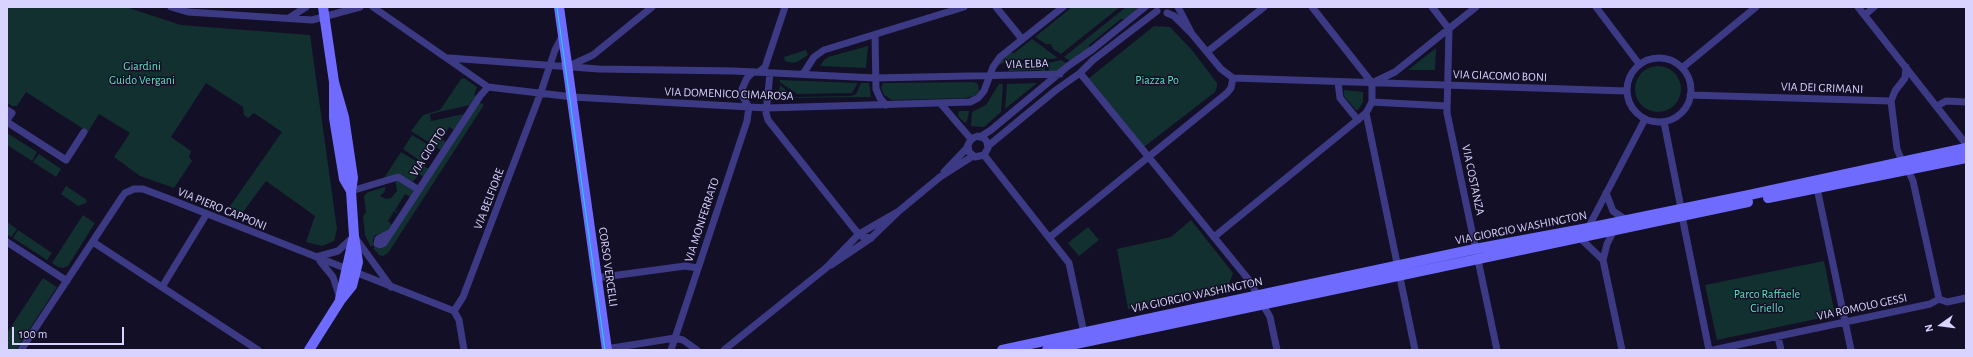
<!DOCTYPE html>
<style>
body{margin:0}
#map{position:relative;width:1973px;height:357px;overflow:hidden;background:#130f26;font-family:"Alegreya Sans",sans-serif}
canvas{display:block}
.frame{position:absolute;inset:0;border:8px solid #d9d4ff;pointer-events:none}
.north{position:absolute;left:1921px;top:305px;width:40px;height:40px;-webkit-text-stroke:3px #130f26;paint-order:stroke;rotate:256deg;font-size:11px;font-weight:700;line-height:16px;text-align:center;color:#d9d4ff}
.north::after{content:'';display:block;margin:auto;width:14px;height:18px;background:#d9d4ff;clip-path:polygon(50% 0,100% 100%,50% 72%,0 100%)}
.scale{position:absolute;left:12px;top:327px;width:112px;height:18px;box-sizing:border-box;border:2px solid #d9d4ff;border-top:0;padding-left:5px;font-size:12px;line-height:14px;white-space:nowrap;color:#d9d4ff;-webkit-text-stroke:3px #130f26;paint-order:stroke}
</style>
<div id="map">
<canvas width="1973" height="357"></canvas>
<div class="frame"></div>
<div class="north">N</div>
<div class="scale">100 m</div>
</div>
<script>
const context = document.querySelector('canvas').getContext('2d');
context.lineJoin = 'round';
function fillPath(path, color) { context.fillStyle = color; context.fill(path, 'evenodd'); }
const toPath = rows => new Path2D(rows.map(r => 'M' + r).join(''));
function strokePath(path, color, width, dash) { context.strokeStyle = color; context.lineWidth = width; context.lineCap = dash ? 'butt' : 'round'; context.setLineDash(dash || []); context.stroke(path); }
function write(font, color, halo, rows, align = 'center') {
  context.font = font + ' "Alegreya Sans",sans-serif'; context.lineWidth = 3; context.setLineDash([]); context.textBaseline = 'middle'; context.strokeStyle = halo; context.fillStyle = color; for (const [text, x, y, turn = 0] of rows) {
    context.save(); context.translate(x, y); context.rotate((+turn || 0) * Math.PI / 180); context.textAlign = isNaN(turn) ? turn : align; if (halo) context.strokeText(text, 0, 0); context.fillText(text, 0, 0); context.restore();
  }
}
fillPath(toPath([
 [7,7,126,7,181,25,310,35,337,229,334,241,322,246,306,242,315,216,266,181,240,216,228,209,282,132,254,113,248,118,244,115,243,107,206,83,171,137,191,151,189,157,192,161,174,188,140,176,114,157,130,133,99,114,88,132,26,92,17,106,12,106,7,103],
 [1072,7,1120,7,1061,54,1053,49,1051,44,1046,44,1035,37],
 [1126,7,1138,8,1125,19,1121,19,1089,45,1089,49,1070,61,1064,57],
 [1154,26,1170,27,1191,49,1217,83,1217,87,1215,92,1144,147,1088,79],
 [1032,39,1058,58,1051,59,1010,60,999,65,1001,60,1010,53,1014,53],
 [868,46,866,68,820,66,824,60,828,57],
 [1436,48,1435,70,1408,70],
 [806,50,808,55,797,62,792,63,785,61,784,57],
 [1061,60,1066,63,1058,71,1049,72,1048,63],
 [1045,63,1045,72,1040,70,1008,71,1011,64],
 '1635 89a23 23 0 1 1 46 0a23 23 0 1 1-46 0Z',
 [464,78,477,87,474,95,476,96,470,105,430,114,431,121,464,114,454,130,449,127,442,139,446,142,441,150,411,131,423,115,440,110,461,79],
 [780,80,858,83,852,93,797,94,780,82],
 [974,82,978,84,979,91,974,96,965,98,892,100,884,95,881,88,883,83],
 [861,83,869,83,871,97,779,98,780,85,794,97,851,96,856,94],
 [1037,83,1005,109,1007,84],
 [999,84,1003,84,1001,112,984,127,971,126,972,112,986,105],
 [1344,90,1363,92,1363,102,1358,110,1356,110,1344,96],
 [479,102,484,105,388,253,383,256,379,255,373,248,375,247,381,249,386,245],
 [959,111,969,111,967,121,965,123,958,116],
 [7,133,37,152,32,161,7,145],
 [412,135,432,147,429,151,423,152,424,158,422,162,403,149],
 [401,152,429,169,424,177,419,174,413,182,400,175,384,178],
 [39,154,61,169,56,177,33,162],
 [395,179,415,190,410,197,405,194,395,210,399,214,394,211,388,221,392,225,388,232,375,235,373,239,373,245,371,247,365,235,363,216,366,212,364,196,368,192,385,187,385,191,380,196,386,199,391,198,397,191],
 [66,186,87,200,86,203,78,206,61,194],
 [83,215,95,223,68,266,63,268,58,267,52,263],
 [1191,220,1233,273,1228,287,1128,309,1117,249,1171,237],
 [7,222,17,229,11,237,7,234],
 [1088,227,1099,240,1079,256,1068,243],
 [18,230,52,253,47,260,13,238],
 [1824,261,1835,315,1717,340,1705,285],
 [43,278,57,287,16,350,7,350,7,333]
]), '#12302f');
strokePath(toPath([
 [171,7,188,12,312,20,360,7],
 [373,7,488,87,573,97,767,108,970,102,978,98,984,91,993,67,1000,57,1063,7],
 [996,7,1022,39],
 [1178,7,1191,32],
 [1312,7,1372,83],
 [1432,7,1449,29,1447,113,1497,350],
 [1596,7,1639,64],
 [1858,7,1966,144],
 [1167,13,1174,16,1192,34,1221,69,1233,78,1626,91],
 [1865,15,1874,7],
 [289,18,306,7],
 [875,35,876,89,880,98,886,105],
 [1207,52,1264,7],
 '1627 90a32 32 0 1 1 64 0a32 32 0 1 1-64 0Z',
 [449,58,599,69,734,71,875,78,1060,74],
 [569,66,593,55,652,7],
 [1682,68,1756,7],
 [759,72,765,67,785,7],
 [770,73,766,113,768,120,856,231,863,237,871,238],
 [1080,73,1249,280,1270,317,1277,350],
 [803,74,814,57,824,50,964,7],
 [1338,82,1340,98,1358,120],
 [1374,82,1395,72,1476,7],
 [1690,95,1891,101],
 [1372,102,1447,106],
 [941,104,971,139],
 [1937,106,1946,101,1966,102],
 [749,107,743,97,742,89,747,78,753,72],
 [7,110,12,113,7,120],
 [1366,113,1415,350],
 [7,122,66,160,84,132],
 [1664,122,1681,208],
 [980,137,991,130,1068,66,1093,49,1145,7],
 [988,146,1056,90,1080,73,1093,60,1157,11],
 [984,155,1069,263,1084,333],
 [1902,161,1897,149,1891,101,1895,91,1905,78,1906,67],
 [1908,170,1913,181,1939,299],
 [944,172,966,149,970,141,973,138,978,136,984,138,987,142,988,148,984,155,975,157,969,152,968,145],
 [1817,188,1851,350],
 [351,191,398,177,419,190],
 [1606,193,1613,211,1626,220],
 [1682,216,1709,350],
 [1588,228,1645,119],
 [1614,230,1607,244,1603,260,1622,350],
 [390,233,378,239,377,244,380,245,384,243,480,96,488,87],
 [1050,237,1227,93,1231,88,1233,78],
 [1214,237,1366,113,1372,102,1372,83],
 [1580,238,1603,260],
 [7,242,67,281],
 [93,242,258,350],
 [316,257,338,251,354,236,391,287],
 [320,261,333,277,339,295],
 [831,265,871,238,899,211,940,177,973,156],
 [596,278,685,266,698,268],
 [162,287,206,215],
 [1939,299,1947,302,1966,298],
 [454,311,463,297,541,92,555,50,563,35],
 [454,311,459,320,464,350],
 [1778,337,1781,350],
 [606,349,675,338,683,340,697,350],
 [21,350,122,197,125,193,134,189,143,189,167,198,454,311],
 [671,350,747,121,749,107],
 [724,350,826,268,859,234,899,211],
 [1713,350,1930,304,1939,299]
]), '#3d3a85', 7);
strokePath(toPath([
 [323,7,334,82,334,118,344,179,351,191],
 [559,7,607,350],
 [1768,198,1966,158],
 [340,299,353,240],
 [309,350,340,301,352,286,358,262,354,236,351,191,353,178,344,117,334,82],
 [1002,350,1475,249,1588,228,1749,195,1966,148],
 [1047,350,1748,202]
]), '#6f6bff', 10);
strokePath(toPath([
 [557,7,605,350]
]), '#00e5ff', 1);
write('12px', '#d9d4ff', '#130f26', [
 ["VIA ELBA",1027,64,-2],
 ["VIA GIACOMO BONI",1500,76,2],
 ["VIA DEI GRIMANI",1822,88,2],
 ["VIA DOMENICO CIMAROSA",729,94,2],
 ["VIA GIOTTO",428,152,-57],
 ["VIA COSTANZA",1473,180,78],
 ["VIA BELFIORE",489,199,-69],
 ["VIA PIERO CAPPONI",222,209,22],
 ["VIA MONFERRATO",702,220,-72],
 ["VIA GIORGIO WASHINGTON",1521,228,-11],
 ["CORSO VERCELLI",608,267,82],
 ["VIA GIORGIO WASHINGTON",1197,295,-12],
 ["VIA ROMOLO GESSI",1862,307,-12]
]);
write('12px', '#5fe0c0', '#130f26', [
 ["Giardini",142,66],
 ["Guido Vergani",142,80],
 ["Piazza Po",1157,80],
 ["Parco Raffaele",1767,294],
 ["Ciriello",1767,308]
]);
</script>
